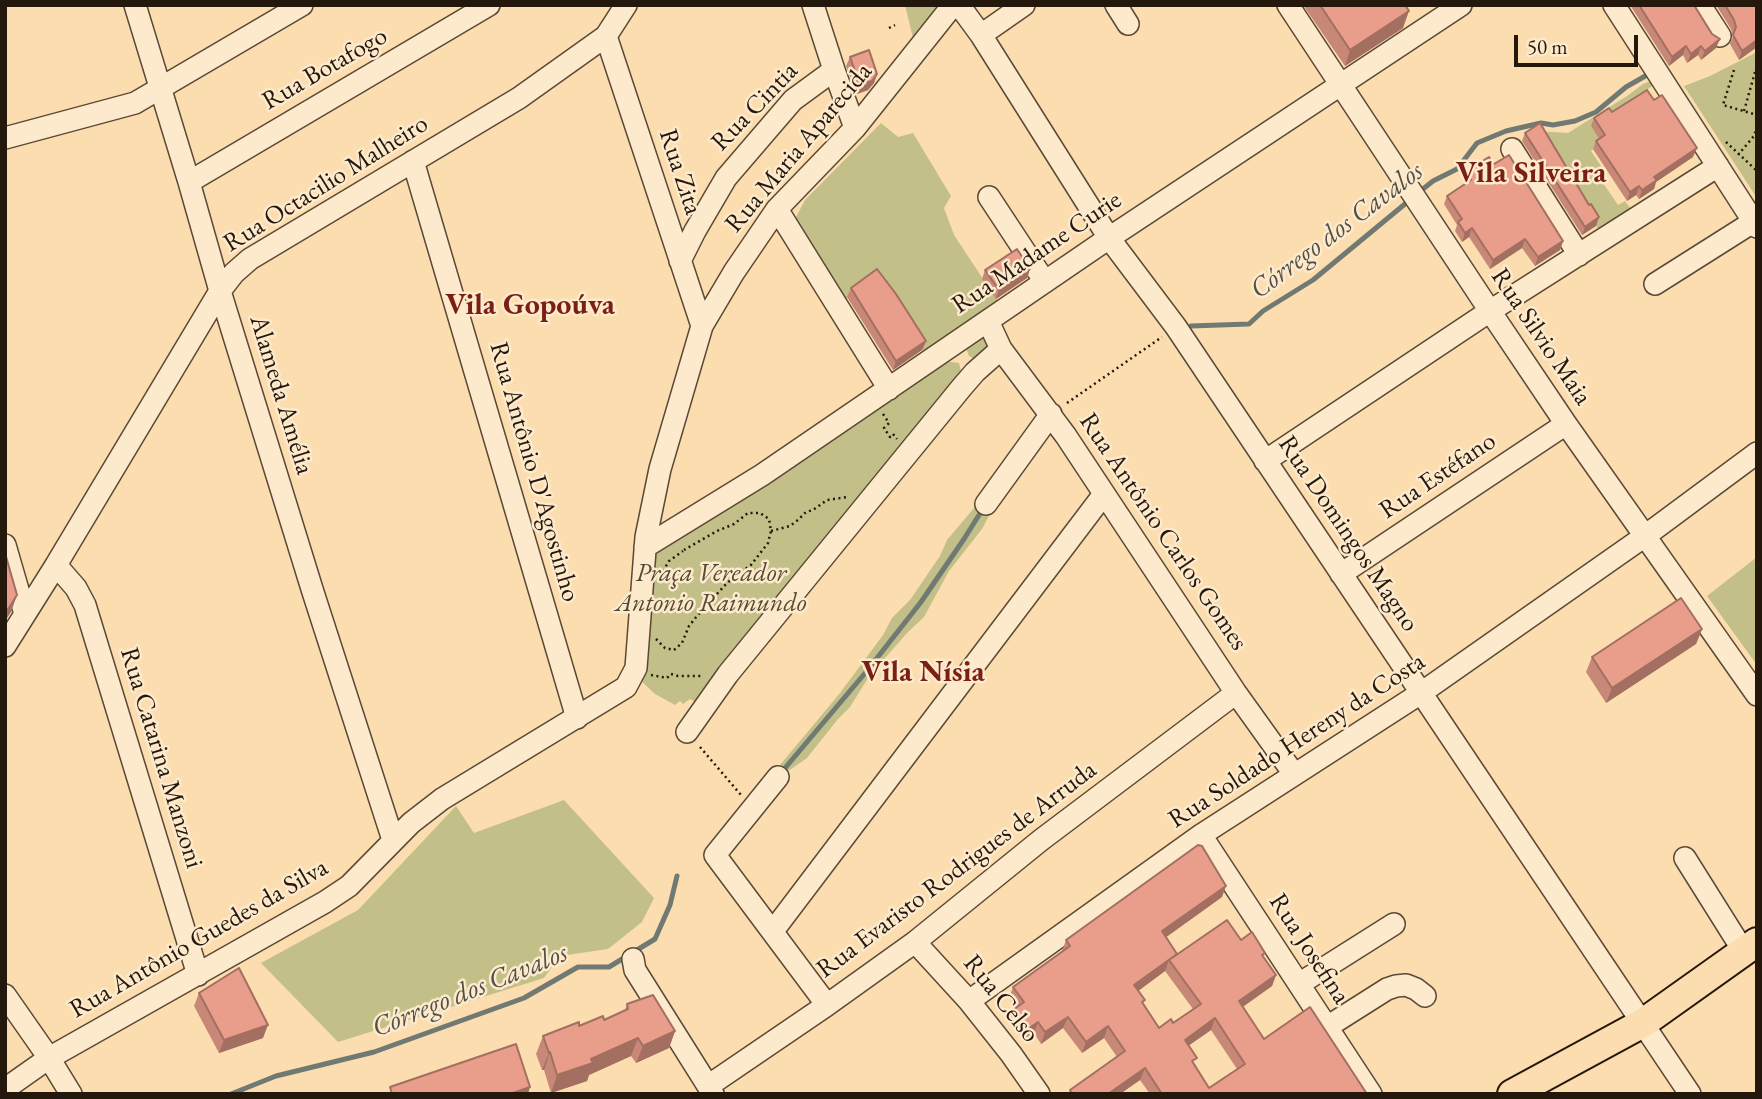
<!DOCTYPE html>
<meta charset="utf-8">
<style>
body{margin:0}
#map{position:relative;width:1762px;height:1099px;overflow:hidden;background:#fcddaf;font-family:"EB Garamond",serif}
canvas{display:block}
.frame{position:absolute;inset:0;border:7px solid #24180d;pointer-events:none}
.scale{position:absolute;left:1514px;top:35px;width:124px;height:32px;box-sizing:border-box;border:4px solid #24180d;border-top:0;padding-left:9px;font-size:21px;line-height:24px;white-space:nowrap;color:#24180d;-webkit-text-stroke:5px #fde9cb;paint-order:stroke}
</style>
<div id="map">
<canvas width="1762" height="1099"></canvas>
<div class="frame"></div>
<div class="scale">50 m</div>
</div>
<script>
const context = document.querySelector('canvas').getContext('2d');
context.lineJoin = 'round';
function fillPath(path, color) { context.fillStyle = color; context.fill(path, 'evenodd'); }
const toPath = rows => new Path2D(rows.map(r => 'M' + r).join(''));
function strokePath(path, color, width, dash) { context.strokeStyle = color; context.lineWidth = width; context.lineCap = dash ? 'butt' : 'round'; context.setLineDash(dash || []); context.stroke(path); }
function write(font, color, halo, rows, align = 'center') {
  context.font = font + ' "EB Garamond",serif'; context.lineWidth = 5; context.setLineDash([]); context.textBaseline = 'middle'; context.strokeStyle = halo; context.fillStyle = color; for (const [text, x, y, turn = 0] of rows) {
    context.save(); context.translate(x, y); context.rotate((+turn || 0) * Math.PI / 180); context.textAlign = isNaN(turn) ? turn : align; if (halo) context.strokeText(text, 0, 0); context.fillText(text, 0, 0); context.restore();
  }
}
fillPath(toPath([
 [905,5,939,5,913,38],
 [1757,52,1757,198,1684,86,1710,76],
 [1651,81,1654,85,1591,126,1602,143,1591,151,1605,172,1599,177,1618,205,1625,201,1631,209,1598,229,1537,131,1568,133,1627,96,1643,84],
 [881,123,898,137,913,133,951,196,944,208,954,235,999,303,928,358,873,278,843,301,795,219,805,200],
 [979,332,994,342,978,361,969,356,966,348],
 [944,361,959,363,962,375,700,704,690,699,683,704,680,701,675,705,655,694,640,680,655,556,664,544],
 [980,501,991,512,982,529,949,571,924,617,908,632,870,675,850,707,838,719,807,758,784,774,780,765,840,693,883,635,892,618,910,600,940,556,947,540],
 [1757,557,1757,665,1707,596],
 [564,800,654,898,642,922,608,949,560,956,544,978,338,1042,261,963,358,910,456,806,474,833]
]), '#c2c088');
strokePath(toPath([
 [1418,193,1433,181,1457,169,1477,143,1506,131,1541,123,1553,125,1575,121,1596,112,1626,87,1647,75],
 [1191,326,1249,324,1263,311,1313,280,1411,199],
 [780,774,866,672,921,602,964,539,984,507],
 [231,1094,276,1076,374,1052,524,998,578,967,609,967,655,939,670,905,677,876]
]), '#717973', 5);
const minor = toPath([
 [135,5,189,182,220,291,312,589,393,840],
 [813,5,834,70,855,128],
 [959,5,981,35,1109,238,1176,327,1690,1094],
 [1116,5,1128,24],
 [1288,5,1490,311,1566,424,1757,695],
 [1614,5,1757,227],
 [1700,5,1720,36],
 [981,35,1024,5],
 [606,36,702,326],
 [5,138,135,103,302,5],
 [1512,149,1579,255],
 [413,161,577,718],
 [189,182,489,5],
 [989,197,1045,282],
 [777,209,889,389],
 [680,261,695,231,726,178,793,100,834,70],
 [1655,284,1753,222],
 [988,321,1001,349,1066,436,1236,693,1294,774],
 [1265,461,1490,311,1718,166],
 [986,504,1051,414],
 [5,545,25,614],
 [645,547,762,475,1109,238,1461,5],
 [56,565,76,588,85,605,198,975],
 [1341,574,1566,424],
 [5,646,56,565,220,291,234,273,250,259,519,98,606,36,626,5],
 [687,732,728,674,962,387,975,372,1001,349],
 [778,777,715,855,827,1005],
 [1201,835,1371,1094],
 [1685,858,1744,952],
 [773,931,1104,494],
 [915,942,969,1001,1011,1054,1039,1094],
 [633,959,635,970,713,1094],
 [1299,984,1394,924],
 [5,995,49,1058,71,1094],
 [969,1001,1201,835,1421,693,1645,536,1757,453],
 [1327,1027,1387,989,1396,986,1406,985,1416,989,1425,996],
 [708,1086,827,1005,915,942,1041,840,1236,693],
 [5,1089,49,1058,325,902,349,886,411,823,442,799,626,687,636,668,646,537,660,469,702,326,734,272,777,209,855,128,953,5]
]);
const major = toPath([
 [1512,1094,1643,1023,1757,942]
]);
strokePath(minor, '#5a4936', 24);
strokePath(major, '#24180d', 32);
strokePath(toPath([
 [889,28,895,25],
 [1734,70,1723,105,1757,115],
 [1744,111,1757,65],
 [1726,142,1757,171],
 [1738,155,1754,136,1757,127],
 [1067,403,1162,337],
 [883,414,889,423,884,428,890,437,893,434,897,439],
 [771,531,790,526,798,520,806,512,813,510,827,500,848,497],
 [663,571,669,561,683,551],
 [656,639,665,648,674,650,682,643,689,626,697,616,727,583,751,565,768,543,771,531,769,519,760,513,748,513,734,524,717,531,684,550],
 [651,675,667,678,671,674,678,676,702,676],
 [700,747,741,795]
]), '#24180d', 2.5, [2, 3.5]);
strokePath(minor, '#fde9cb', 21);
strokePath(major, '#fcddaf', 28);
fillPath(toPath([
 [1303,5,1405,5,1403,28,1345,66],
 [1630,5,1694,5,1716,48,1701,60,1698,55,1687,63,1683,55,1669,66],
 [1716,5,1757,5,1757,47,1739,60,1730,44,1733,36,1731,29],
 [850,57,877,74,874,83,868,90,857,94,846,66],
 [1612,112,1693,157,1656,182,1654,189,1639,199,1636,195,1627,201,1593,149,1596,141,1599,139,1591,126,1594,118],
 [1525,133,1599,217,1596,226,1582,235,1522,141],
 [1494,164,1563,241,1560,250,1535,266,1522,248,1490,269,1469,237,1462,242,1455,231,1457,225,1444,204,1447,196,1465,184,1462,180,1466,171],
 [1030,269,1027,278,996,299,982,279,985,270],
 [851,288,926,341,922,350,893,370,847,297],
 [1702,629,1696,644,1606,703,1586,672,1592,657],
 [1222,897,1166,937,1177,954,1241,940,1263,957,1276,975,1272,986,1243,1007,1264,1039,1367,1094,1150,1094,1140,1080,1120,1094,1069,1094,1070,1090,1117,1057,1104,1038,1082,1053,1063,1028,1041,1044,1034,1033,1024,1040,1009,1022,1013,1010,1016,1008,1009,998,1013,987,1062,951,1066,940],
 [1165,971,1193,1009,1173,1023,1159,1028,1143,1004,1138,991],
 [1211,1030,1237,1069,1209,1088,1194,1065,1189,1045],
 [199,993,263,1038,219,1053,194,1006],
 [627,1004,675,1031,669,1048,636,1063,631,1056,589,1075,587,1081,551,1093,544,1070,542,1070,536,1054,543,1036,604,1020,625,1010]
]), '#c88877');
fillPath(toPath([
 [1409,11,1403,28,1345,66,1350,50],
 [1720,39,1716,48,1701,60,1705,51],
 [1757,40,1757,47,1739,60,1742,51],
 [1686,46,1683,55,1669,66,1672,57],
 [1701,46,1698,55,1687,63,1691,54],
 [877,74,874,83,868,90,857,94,860,85],
 [1697,148,1693,157,1656,182,1654,189,1639,199,1642,190,1654,177],
 [1639,186,1636,195,1627,201,1630,192],
 [1599,217,1596,226,1582,235,1585,227],
 [1472,228,1469,237,1462,242,1465,233],
 [1525,239,1522,248,1490,269,1493,260],
 [1563,241,1560,250,1535,266,1538,257],
 [1030,269,1027,278,996,299,999,290],
 [926,341,922,350,893,370,896,361],
 [17,595,11,612,5,621,5,614],
 [1702,629,1696,644,1606,703,1612,688],
 [1226,886,1222,897,1158,943,1162,931],
 [1169,960,1165,971,1130,997,1134,985],
 [1276,975,1272,986,1235,1012,1239,1001],
 [1068,1017,1063,1028,1041,1044,1045,1032],
 [1215,1018,1211,1030,1181,1051,1185,1040],
 [1038,1022,1034,1033,1024,1040,1028,1029],
 [268,1025,263,1038,219,1053,224,1040],
 [1108,1026,1104,1038,1082,1053,1086,1042],
 [675,1031,669,1048,636,1063,643,1046],
 [638,1038,631,1056,589,1075,587,1081,551,1093,557,1075],
 [550,1052,544,1070,542,1070,549,1053],
 [1145,1068,1140,1080,1120,1094,1108,1094],
 [530,1087,528,1094,510,1094]
]), '#a26f61');
const building = toPath([
 [1320,5,1405,5,1409,11,1350,50,1320,5],
 [1639,5,1694,5,1712,34,1720,39,1705,51,1701,46,1691,54,1686,46,1672,57,1639,5],
 [1725,5,1757,5,1757,40,1742,51,1733,35,1736,27,1734,20,1725,5],
 [869,50,877,74,872,81,860,85,850,57,869,50],
 [1647,90,1654,100,1662,95,1697,148,1654,177,1657,180,1642,190,1639,186,1630,192,1596,141,1605,135,1594,118,1609,108,1612,112,1647,90],
 [1540,123,1589,205,1591,204,1599,217,1585,227,1525,133,1540,123],
 [1509,155,1563,241,1538,257,1525,239,1493,260,1472,228,1465,233,1458,222,1462,219,1447,196,1471,180,1466,171,1489,157,1494,164,1509,155],
 [1017,249,1030,269,999,290,985,270,1017,249],
 [877,269,896,294,926,341,896,361,851,288,877,269],
 [5,553,17,595,5,614,5,553],
 [1681,598,1702,629,1612,688,1592,657,1681,598],
 [1198,845,1202,846,1226,886,1162,931,1177,954,1134,985,1145,1000,1142,1002,1159,1028,1171,1019,1173,1023,1201,1004,1169,960,1227,920,1241,940,1252,932,1265,953,1262,955,1276,975,1239,1001,1264,1039,1310,1007,1367,1094,1162,1094,1145,1068,1108,1094,1072,1094,1070,1090,1125,1051,1108,1026,1086,1042,1068,1017,1045,1032,1038,1022,1028,1029,1013,1010,1024,1002,1013,987,1070,946,1066,940,1198,845],
 [1215,1018,1245,1064,1209,1088,1192,1061,1197,1058,1185,1040,1215,1018],
 [239,968,268,1025,224,1040,199,993,239,968],
 [653,995,675,1031,643,1046,638,1038,591,1059,593,1063,557,1075,550,1052,549,1053,543,1036,579,1022,579,1026,603,1016,604,1020,628,1009,627,1004,653,995],
 [516,1044,530,1087,510,1094,392,1094,390,1087,516,1044]
]);
fillPath(building, '#e89e8a');
strokePath(building, '#a26f61', 2);
write('26px', '#24180d', '#fde9cb', [
 ["Rua Botafogo",325,69,-30],
 ["Rua Cintia",755,107,-46],
 ["Rua Maria Aparecida",799,148,-50],
 ["Rua Zita",680,172,72],
 ["Rua Octacilio Malheiro",326,184,-32],
 ["Rua Madame Curie",1037,253,-34],
 ["Rua Silvio Maia",1541,337,56],
 ["Alameda Amélia",281,395,73],
 ["Rua Antônio D'Agostinho",534,472,74],
 ["Rua Estéfano",1438,476,-34],
 ["Rua Antônio Carlos Gomes",1163,532,56],
 ["Rua Domingos Magno",1348,534,56],
 ["Rua Soldado Hereny da Costa",1297,741,-33],
 ["Rua Catarina Manzoni",161,758,73],
 ["Rua Evaristo Rodrigues de Arruda",957,870,-37],
 ["Rua Antônio Guedes da Silva",199,939,-30],
 ["Rua Josefina",1309,949,57],
 ["Rua Celso",1001,999,51]
]);
write('italic 26px', '#534a32', '#fde9cb', [
 ["Praça Vereador",711,574],
 ["Antonio Raimundo",711,604]
]);
write('italic 28px', '#515048', '#fde9cb', [
 ["Córrego dos Cavalos",1337,231,-37],
 ["Córrego dos Cavalos",470,991,-22]
]);
write('bold 30px', '#7a1f14', '#fde9cb', [
 ["Vila Silveira",1531,174],
 ["Vila Gopoúva",530,306],
 ["Vila Nísia",923,673]
]);
</script>
